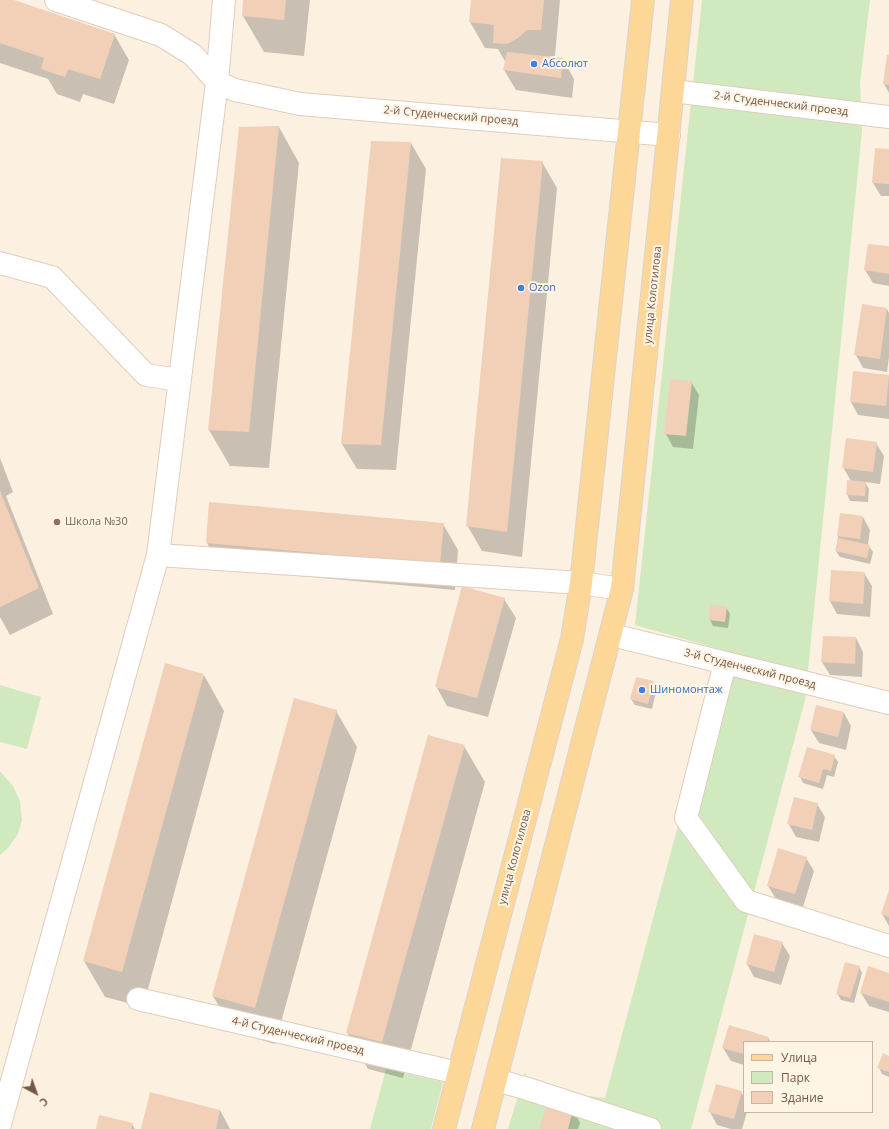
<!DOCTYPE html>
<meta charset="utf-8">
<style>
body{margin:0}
#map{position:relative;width:889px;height:1129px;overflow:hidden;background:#fcf1e0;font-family:"Open Sans",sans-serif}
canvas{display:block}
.legend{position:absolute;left:743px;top:1041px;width:130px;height:72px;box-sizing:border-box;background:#fff5e6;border:1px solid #c7b6a6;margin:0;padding:5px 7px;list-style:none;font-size:12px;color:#735747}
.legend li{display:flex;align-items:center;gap:8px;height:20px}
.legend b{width:20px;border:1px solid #c7b6a6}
.north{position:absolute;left:16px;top:1073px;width:40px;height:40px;-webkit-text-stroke:3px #fff5e6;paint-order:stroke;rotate:139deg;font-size:11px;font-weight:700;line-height:16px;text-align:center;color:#735747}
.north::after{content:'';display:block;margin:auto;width:14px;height:18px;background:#735747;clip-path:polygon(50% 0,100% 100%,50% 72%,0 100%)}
</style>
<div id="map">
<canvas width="889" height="1129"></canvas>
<ul class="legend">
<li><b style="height:5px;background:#fcd797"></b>Улица</li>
<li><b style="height:11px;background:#d0e9be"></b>Парк</li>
<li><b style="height:11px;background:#f2cfb7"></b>Здание</li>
</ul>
<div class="north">С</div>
</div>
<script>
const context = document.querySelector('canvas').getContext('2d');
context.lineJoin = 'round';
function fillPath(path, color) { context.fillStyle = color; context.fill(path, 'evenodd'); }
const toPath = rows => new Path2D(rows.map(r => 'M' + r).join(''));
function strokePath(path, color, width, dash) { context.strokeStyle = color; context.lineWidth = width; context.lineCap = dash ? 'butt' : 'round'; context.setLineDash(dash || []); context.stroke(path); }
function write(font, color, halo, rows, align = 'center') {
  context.font = font + ' "Open Sans",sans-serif'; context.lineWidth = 4; context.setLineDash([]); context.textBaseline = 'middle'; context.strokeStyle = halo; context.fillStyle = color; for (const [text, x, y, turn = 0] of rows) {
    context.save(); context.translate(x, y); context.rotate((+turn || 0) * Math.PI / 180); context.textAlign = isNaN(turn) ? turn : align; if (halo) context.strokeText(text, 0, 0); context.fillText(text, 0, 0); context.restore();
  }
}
fillPath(toPath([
 [702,0,870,0,860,83,862,131,805,700,691,1129,508,1129,525,1072,529,1089,605,1098,711,702,719,649,635,625],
 [0,685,41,697,27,749,0,742],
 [0,771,13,786,20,801,22,820,18,834,8,848,0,855],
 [386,1069,443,1082,431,1129,370,1129]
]), '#d0e9be');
fillPath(toPath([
 [0,0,11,0,114,34,129,60,114,104,83,94,80,102,57,94,48,79,0,63],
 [244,0,310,0,304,56,264,52,243,16],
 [472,0,560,0,555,56,546,57,563,59,574,79,572,98,516,90,504,70,506,63,498,49,485,48,470,22],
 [889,56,889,93,884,84],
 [279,127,299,163,269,468,230,466,209,430,240,128],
 [411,143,426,169,396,470,357,469,342,444],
 [889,150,889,196,881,196,873,183],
 [542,162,557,188,522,557,482,551,467,525],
 [869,245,889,247,889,286,873,283,865,270],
 [887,309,889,313,889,357,887,372,863,368,856,355],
 [854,372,889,376,889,419,858,415,851,402],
 [671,380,691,382,699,395,693,449,673,447,666,434],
 [876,443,884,456,880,484,865,482,869,489,868,502,850,501,847,494,851,481,843,467],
 [0,458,13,492,6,496,53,614,10,635,0,617],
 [841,514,863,517,870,530,868,545,873,552,870,564,840,557,836,551],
 [443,524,458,550,455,590,222,569,207,543],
 [832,571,864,573,872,586,870,617,837,614,830,601],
 [504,599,516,618,488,717,447,706,436,686],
 [726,607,730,614,728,628,713,626,710,620],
 [856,638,863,652,862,677,830,675,822,662],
 [204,675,224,711,143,1007,105,997,84,961],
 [653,682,657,688,652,709,635,705,631,699],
 [336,711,357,747,275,1044,234,1032,213,996],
 [844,713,851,726,846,750,819,743,811,730],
 [464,746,485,782,403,1078,368,1069,347,1032],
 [834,756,838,762,834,777,827,775,823,789,803,783,800,777],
 [817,804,825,817,819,842,796,837,788,823],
 [806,858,814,871,803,907,776,899,768,886],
 [889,894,889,926,882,914],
 [782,943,790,956,781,985,754,977,747,964],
 [859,967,862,973,854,1003,841,1000,837,993],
 [889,974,889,1012,869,1006,861,993],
 [730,1027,768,1038,771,1042,744,1042,744,1065,731,1061,723,1048],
 [889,1057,889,1077,882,1074,879,1068],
 [741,1092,744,1097,744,1112,747,1112,742,1129,731,1129,717,1125,710,1112],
 [573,1109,580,1123,578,1129,540,1129],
 [220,1110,230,1129,142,1129],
 [132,1124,135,1129,97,1129]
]), '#0003');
fillPath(toPath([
 [0,0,14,0,115,34,100,79,68,69,65,77,41,69,44,58,0,43],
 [243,0,286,0,284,20,242,16],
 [471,0,544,0,541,30,527,30,518,38,507,44,493,43,494,25,469,22],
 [507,52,563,58,561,78,503,70],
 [887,55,889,55,889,85,883,84],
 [279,126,249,432,208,430,239,127],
 [371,141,411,142,381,445,341,444],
 [875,148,889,149,889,184,872,183],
 [501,158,543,161,507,532,466,526],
 [868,244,889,246,889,274,864,270],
 [862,304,887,308,880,359,854,355],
 [853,371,889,375,886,406,850,402],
 [670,379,692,381,686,436,664,434],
 [846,438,877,442,873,472,842,468],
 [847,480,866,482,865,496,846,495],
 [0,491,39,588,0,607],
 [209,502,444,523,440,564,206,543],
 [840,513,863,516,860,539,837,536],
 [838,538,870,545,867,558,835,551],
 [831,570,865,572,863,604,829,601],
 [462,586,505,598,477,698,435,687],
 [710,605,727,606,725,622,709,620],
 [823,636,856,637,855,664,821,662],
 [165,663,204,674,122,972,83,961],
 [636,677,654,681,648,704,630,699],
 [294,698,337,710,255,1008,212,996],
 [816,705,844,712,838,737,810,730],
 [428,735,465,745,382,1042,346,1033],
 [807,747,835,755,831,771,823,769,819,783,798,777],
 [794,797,818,803,812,830,787,824],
 [778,848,807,857,795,894,767,886],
 [889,890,889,917,881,914],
 [754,934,783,942,774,972,746,964],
 [845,962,860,966,850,998,836,994],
 [868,966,889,973,889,1002,860,993],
 [729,1025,769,1037,767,1042,744,1042,744,1054,722,1048],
 [883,1053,889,1056,889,1072,877,1068],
 [716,1084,742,1091,734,1119,708,1112],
 [150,1092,220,1110,216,1129,141,1129],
 [548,1101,573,1109,568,1129,539,1129],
 [99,1115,133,1123,131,1129,96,1129]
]), '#f2cfb7');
const minor = toPath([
 [56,0,161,35,193,55,217,82,235,90,300,104,669,135],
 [673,91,889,117],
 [0,263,52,277,146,375,179,380],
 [158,555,581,583,622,589],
 [612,635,889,703],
 [725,663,686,818,746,901,889,946],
 [138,999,458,1073],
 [496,1080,528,1089,650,1129],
 [0,1124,158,555,217,82,224,0]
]);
const major = toPath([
 [444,1129,572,639,581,583,643,0],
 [483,1129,622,589,682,0]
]);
strokePath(minor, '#e0cdbc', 24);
strokePath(major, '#dbd3cf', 24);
strokePath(minor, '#fff', 22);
strokePath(major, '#fcd797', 22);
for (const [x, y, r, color] of [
 [534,64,4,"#3f7fe0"],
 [521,288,4,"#3f7fe0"],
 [57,522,4,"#8d6e63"],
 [642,690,4,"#3f7fe0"]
]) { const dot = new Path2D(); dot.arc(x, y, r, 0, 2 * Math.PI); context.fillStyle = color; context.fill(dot); strokePath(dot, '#fff5e6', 1.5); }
write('11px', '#366cbe', '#fff5e6', [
 ["Абсолют",542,64],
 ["Ozon",529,288],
 ["Шиномонтаж",650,690]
], 'left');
write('11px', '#735747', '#fff5e6', [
 ["2-й Студенческий проезд",781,104,7],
 ["2-й Студенческий проезд",451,116,5],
 ["улица Колотилова",653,295,-84],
 ["3-й Студенческий проезд",750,669,14],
 ["улица Колотилова",515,857,-75],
 ["4-й Студенческий проезд",298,1036,13]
]);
write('11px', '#785e54', '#fff5e6', [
 ["Школа №30",65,522]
], 'left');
</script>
